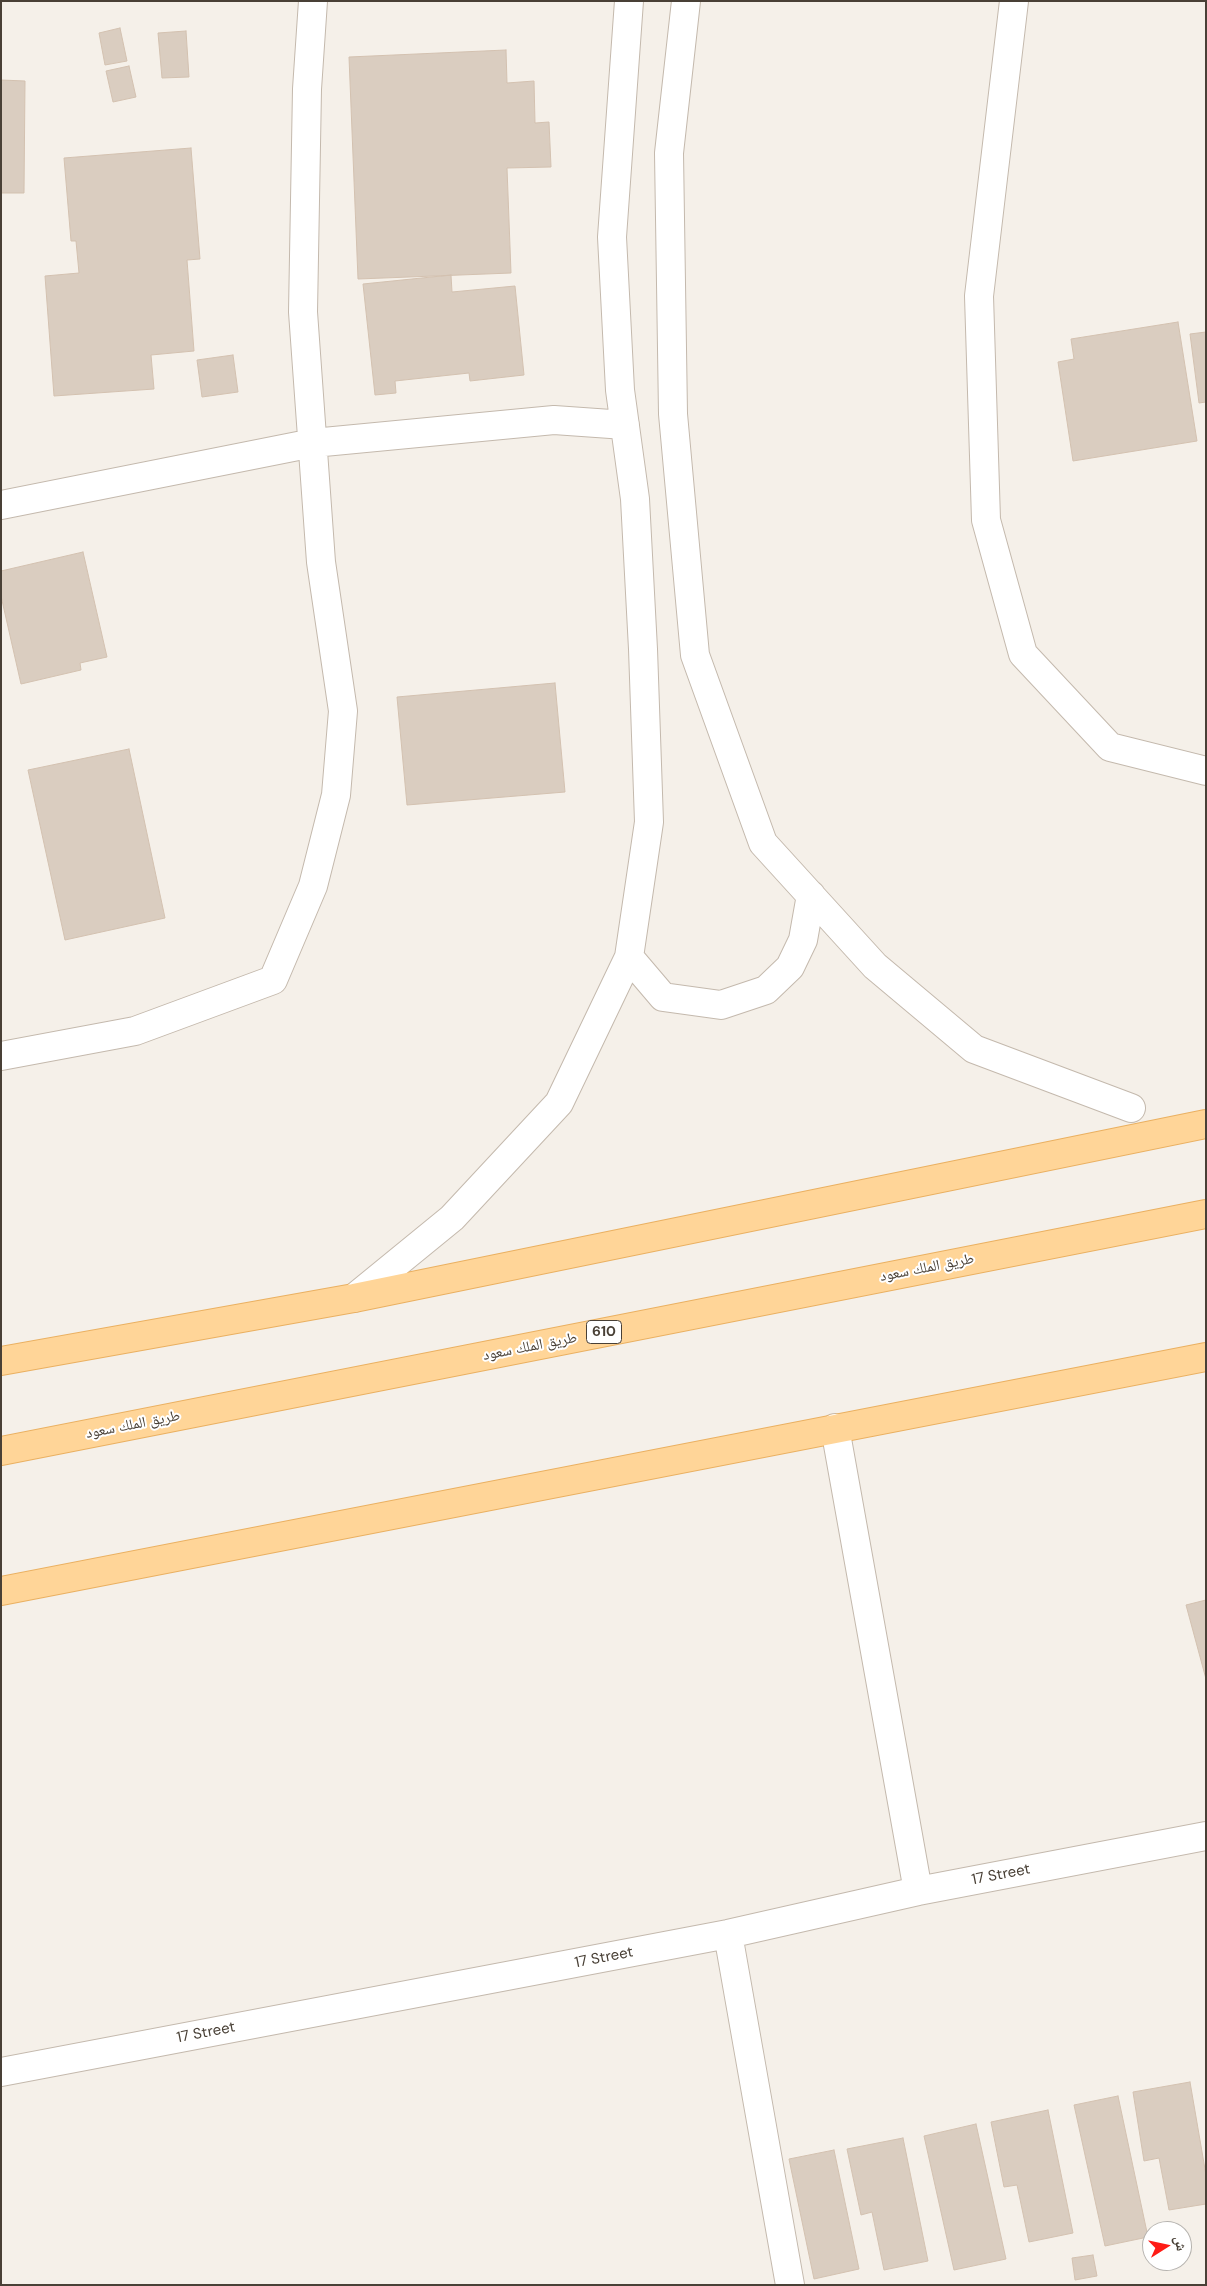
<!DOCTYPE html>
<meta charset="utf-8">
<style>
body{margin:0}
#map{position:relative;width:1207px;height:2286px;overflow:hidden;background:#f5f0e9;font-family:"DM Sans","Noto Naskh Arabic",sans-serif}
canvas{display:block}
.frame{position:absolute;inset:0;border:2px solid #494036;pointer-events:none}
.north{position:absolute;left:1142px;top:2221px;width:50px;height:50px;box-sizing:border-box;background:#fff;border:1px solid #b6b3af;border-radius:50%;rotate:80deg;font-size:14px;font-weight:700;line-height:20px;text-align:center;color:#494036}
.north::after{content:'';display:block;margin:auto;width:18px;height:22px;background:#ff1c16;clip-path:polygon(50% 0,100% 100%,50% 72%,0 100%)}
</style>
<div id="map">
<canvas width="1207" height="2286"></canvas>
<div class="frame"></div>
<div class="north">ش</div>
</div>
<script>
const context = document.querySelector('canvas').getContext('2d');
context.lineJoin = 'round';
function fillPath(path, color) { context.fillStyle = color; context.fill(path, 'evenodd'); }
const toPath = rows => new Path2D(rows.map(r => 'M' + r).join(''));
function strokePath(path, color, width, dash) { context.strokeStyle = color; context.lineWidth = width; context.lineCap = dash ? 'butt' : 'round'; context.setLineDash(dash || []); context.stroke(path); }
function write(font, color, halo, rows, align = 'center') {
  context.font = font + ' "DM Sans","Noto Naskh Arabic",sans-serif'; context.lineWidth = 4; context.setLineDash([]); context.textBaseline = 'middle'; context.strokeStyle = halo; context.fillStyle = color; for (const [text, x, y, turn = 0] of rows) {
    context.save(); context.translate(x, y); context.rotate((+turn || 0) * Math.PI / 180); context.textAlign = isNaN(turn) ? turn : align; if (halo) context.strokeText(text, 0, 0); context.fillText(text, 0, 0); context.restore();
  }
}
const building = toPath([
 [120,28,127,61,105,65,99,33,120,28],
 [186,31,189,77,162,78,158,33,186,31],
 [506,50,507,83,534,81,535,123,549,122,551,167,507,168,511,273,358,279,349,57,506,50],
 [129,66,136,97,113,102,106,71,129,66],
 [1,80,25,81,24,193,1,193,1,80],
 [191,148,200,259,187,260,194,351,151,355,154,389,54,396,45,276,79,273,76,241,71,241,64,158,191,148],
 [451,275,452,292,515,286,524,375,470,381,469,373,395,381,396,393,375,395,363,284,451,275],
 [1178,322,1197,441,1073,461,1058,362,1074,359,1071,339,1178,322],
 [1206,332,1206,402,1199,403,1190,334,1206,332],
 [233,355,238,392,202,397,197,360,233,355],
 [83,552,107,657,80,663,81,670,21,684,1,596,1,571,83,552],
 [555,683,565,792,407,805,397,697,555,683],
 [129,749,165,918,65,940,28,770,129,749],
 [1206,1600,1206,1679,1186,1605,1206,1600],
 [1190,2082,1206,2175,1206,2204,1169,2210,1159,2158,1144,2161,1133,2092,1190,2082],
 [1118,2096,1148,2237,1105,2246,1074,2105,1118,2096],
 [1048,2110,1073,2233,1029,2242,1017,2185,1004,2187,991,2122,1048,2110],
 [976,2124,1006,2259,954,2270,924,2136,976,2124],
 [903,2138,928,2261,884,2270,872,2212,861,2215,847,2149,903,2138],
 [834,2150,859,2269,814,2279,789,2159,834,2150],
 [1093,2255,1097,2276,1075,2280,1072,2258,1093,2255]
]);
fillPath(building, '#dacdc0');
strokePath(building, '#d3c1b0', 1);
const minor = toPath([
 [686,1,669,153,673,414,695,655,763,843,875,966,974,1049,1131,1108],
 [1014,1,979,296,986,520,1023,654,1110,747,1206,771],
 [1,505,313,443,554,420,625,425],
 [629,957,663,997,721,1005,766,990,790,967,803,940,811,895],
 [1,1056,135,1031,273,980,313,886,336,795,343,711,321,562,303,312,307,89,313,1],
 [354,1298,452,1218,559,1103,629,957,649,822,643,649,635,499,620,390,612,237,629,1],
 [835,1428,918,1891],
 [728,1934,790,2285],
 [1,2072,728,1934,918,1891,1206,1836]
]);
const major = toPath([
 [1,1361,354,1298,1206,1124],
 [1,1451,1206,1214],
 [1,1591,1206,1357]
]);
strokePath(minor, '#c4b9ad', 30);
strokePath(major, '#eab061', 30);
strokePath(minor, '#fff', 28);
strokePath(major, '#ffd598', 28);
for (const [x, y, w] of [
 [604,1332,35]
]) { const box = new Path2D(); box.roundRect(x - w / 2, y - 11.5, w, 23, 4); context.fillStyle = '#fff'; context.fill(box); strokePath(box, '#494036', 1); }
write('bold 14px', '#494036', null, [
 ["610",604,1332]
]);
write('15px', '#494036', '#fff', [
 ["طريق الملك سعود",927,1268,-11],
 ["طريق الملك سعود",530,1347,-11],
 ["طريق الملك سعود",133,1425,-11],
 ["17 Street",1001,1875,-11],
 ["17 Street",604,1958,-11],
 ["17 Street",206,2033,-11]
]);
</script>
